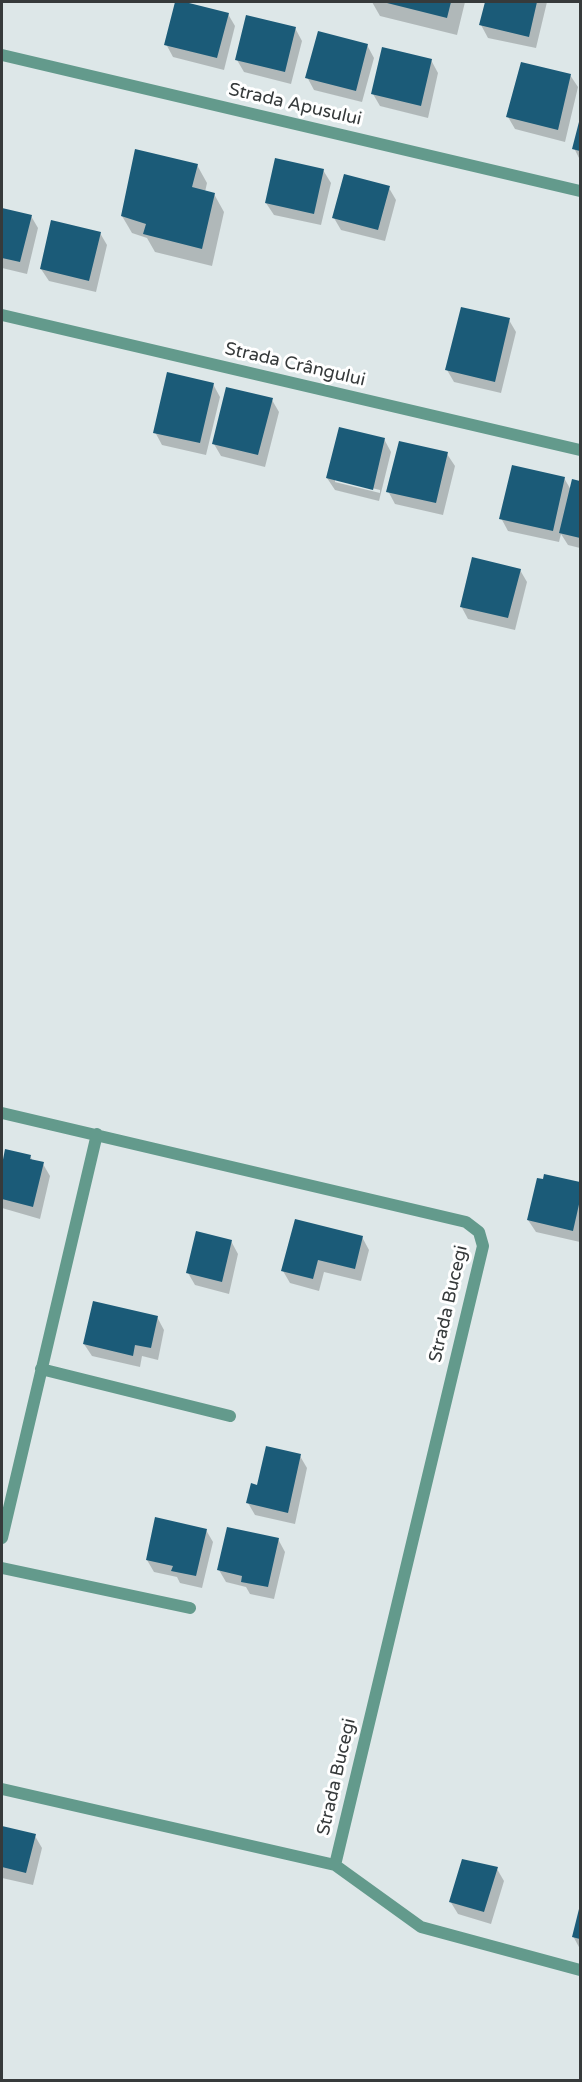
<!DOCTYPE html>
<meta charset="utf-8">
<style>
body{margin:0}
#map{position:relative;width:582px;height:2082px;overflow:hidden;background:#dde7e8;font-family:"Varela Round",sans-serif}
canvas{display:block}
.frame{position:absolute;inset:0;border:3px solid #363a3b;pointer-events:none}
</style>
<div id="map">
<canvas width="582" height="2082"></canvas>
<div class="frame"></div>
</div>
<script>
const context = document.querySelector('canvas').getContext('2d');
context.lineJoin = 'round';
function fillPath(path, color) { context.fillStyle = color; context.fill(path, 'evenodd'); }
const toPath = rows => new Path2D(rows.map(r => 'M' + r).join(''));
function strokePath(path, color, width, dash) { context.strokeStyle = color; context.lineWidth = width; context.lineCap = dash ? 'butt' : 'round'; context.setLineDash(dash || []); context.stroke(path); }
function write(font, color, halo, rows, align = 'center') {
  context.font = font + ' "Varela Round",sans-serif'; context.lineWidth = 6; context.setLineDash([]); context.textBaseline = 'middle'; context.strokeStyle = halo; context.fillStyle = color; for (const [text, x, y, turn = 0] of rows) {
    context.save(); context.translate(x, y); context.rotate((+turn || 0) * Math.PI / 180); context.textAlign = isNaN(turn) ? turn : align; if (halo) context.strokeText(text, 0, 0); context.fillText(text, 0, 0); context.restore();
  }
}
fillPath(toPath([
 [176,2,228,14,235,26,224,70,173,57,166,44],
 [372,2,465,2,457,35,380,16],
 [487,2,547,2,536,48,488,38,481,25],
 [295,28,302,41,291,84,244,72,237,60],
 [367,45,374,58,362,102,314,90,307,77],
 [431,60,438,73,428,118,380,106,373,94],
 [570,75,578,87,565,142,515,129,508,117],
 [580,121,580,160,574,148],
 [197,165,207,183,205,192,214,194,224,212,212,266,155,252,147,238,132,233,122,216],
 [323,170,331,183,321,225,274,215,266,203],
 [389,188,396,200,385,241,341,230,334,218],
 [2,209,31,216,38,228,27,274,2,268],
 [100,233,107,245,96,292,49,281,41,269],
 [509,320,516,332,501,393,454,382,447,370],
 [213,384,220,397,206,455,162,445,155,432],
 [272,400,279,412,265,467,221,456,214,444],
 [384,439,391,452,379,501,335,490,327,478],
 [335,479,380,490,380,493,335,482],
 [447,454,455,466,443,515,395,504,388,491],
 [564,478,571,490,573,481,580,483,580,548,568,545,561,534,559,542,508,531,501,518],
 [520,570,527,582,515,630,468,619,461,606],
 [6,1151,30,1156,33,1161,43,1164,50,1176,40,1219,2,1208,2,1171],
 [545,1176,580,1184,580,1242,536,1232,528,1220],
 [362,1237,369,1250,361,1281,324,1272,319,1291,290,1283,283,1271],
 [231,1241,238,1254,229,1294,195,1285,188,1273],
 [157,1317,164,1330,158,1360,142,1356,140,1367,92,1356,84,1344],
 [300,1456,307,1468,295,1524,255,1515,248,1503],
 [206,1530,213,1542,202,1588,180,1583,177,1577,154,1572,147,1560],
 [278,1539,285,1552,274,1599,250,1594,246,1587,226,1582,219,1570],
 [2,1828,35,1836,42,1848,33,1885,2,1878],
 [497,1869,504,1881,491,1924,458,1914,450,1901],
 [580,1909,580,1949,573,1936]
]), '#0003');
fillPath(toPath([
 [175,2,185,2,229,13,217,58,164,45],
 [383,2,451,2,447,18],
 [485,2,537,2,529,37,479,25],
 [246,15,296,27,285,72,235,60],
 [318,31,368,44,356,91,305,78],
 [382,47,432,59,421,106,371,94],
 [521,62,571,74,558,130,506,117],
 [580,118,580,151,572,149],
 [135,149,198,164,192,187,215,193,202,249,143,234,146,224,121,216],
 [275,158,324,169,314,214,265,203],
 [344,174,390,186,378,230,332,218],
 [2,208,32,215,20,262,2,258],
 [51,220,101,232,89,281,40,269],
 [461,307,510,318,495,382,445,370],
 [167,372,214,383,200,443,153,433],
 [226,387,273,398,258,455,212,444],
 [339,427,385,438,373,490,326,478],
 [399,441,448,452,436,503,386,492],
 [512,465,565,477,553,531,499,519],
 [572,479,580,481,580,538,559,533],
 [472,557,521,569,508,618,460,607],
 [5,1149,31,1155,30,1159,44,1162,33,1207,2,1199,2,1165],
 [544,1174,580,1182,580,1200,573,1231,527,1220,537,1178,543,1179],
 [295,1219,363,1236,355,1269,318,1260,313,1279,281,1271],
 [196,1231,232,1240,222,1282,186,1273],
 [93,1301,158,1316,151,1348,135,1345,133,1356,83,1344],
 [266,1446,301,1454,288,1513,246,1503,251,1483,257,1485],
 [155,1517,207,1529,196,1576,171,1571,173,1566,146,1560],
 [227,1527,279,1538,268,1587,241,1582,242,1576,217,1570],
 [2,1826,36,1834,26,1873,2,1867],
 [462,1859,498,1867,484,1912,449,1902],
 [580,1905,580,1939,572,1937]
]), '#1b5b78');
strokePath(toPath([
 [2,55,580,191],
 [2,315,580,450],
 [2,1113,466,1222,479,1232,483,1246,335,1865],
 [41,1369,230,1416],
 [2,1538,97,1134],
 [2,1568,190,1608],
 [2,1789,335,1865,421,1927,580,1970]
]), '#639a8c', 12);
write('18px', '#363a3b', '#fff', [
 ["Strada Apusului",295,105,13],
 ["Strada Crângului",295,365,13],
 ["Strada Bucegi",449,1304,-77],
 ["Strada Bucegi",337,1777,-77]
]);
</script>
